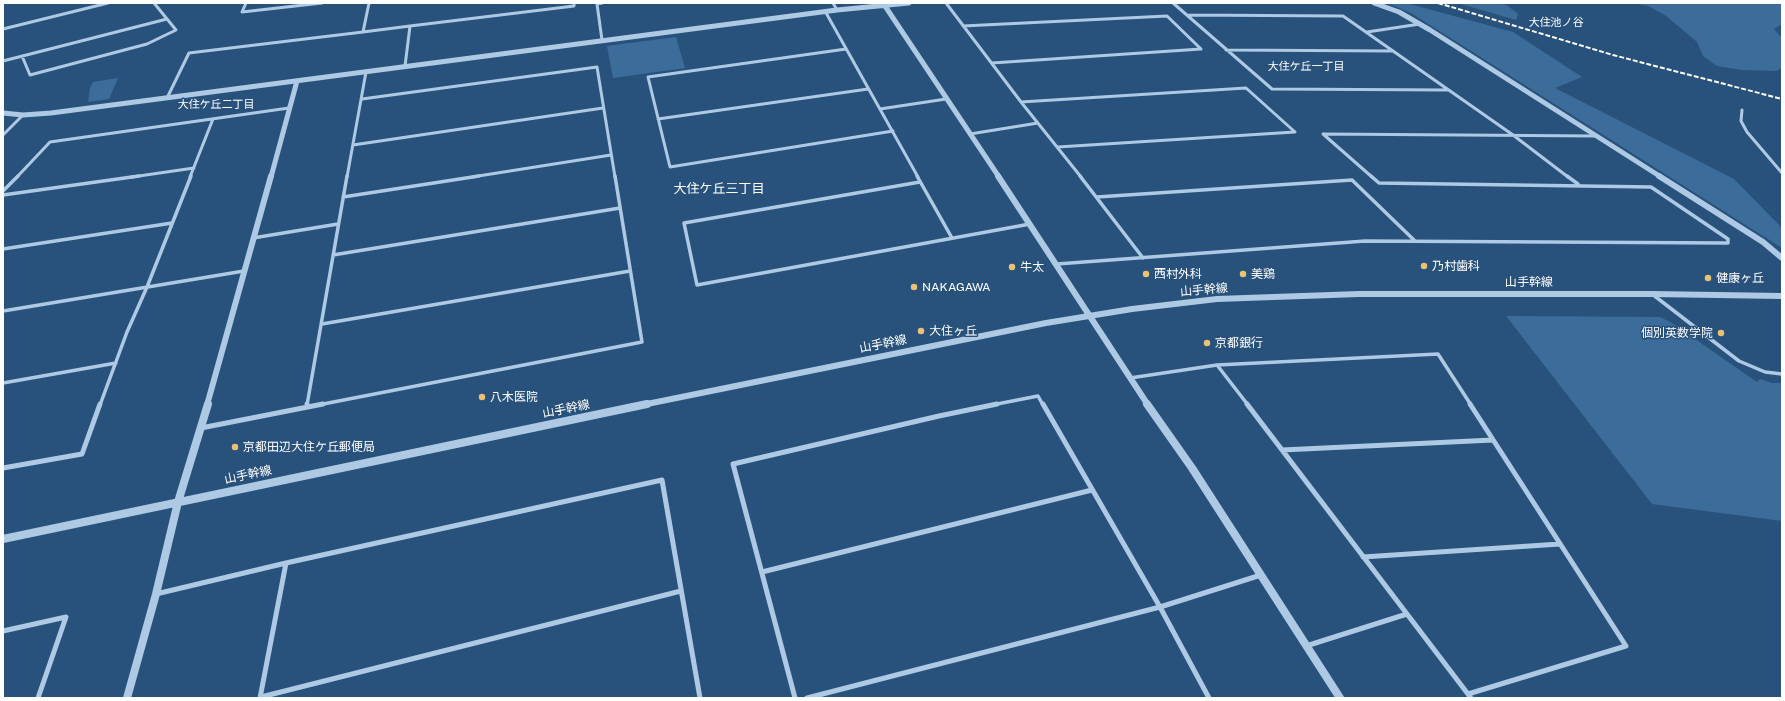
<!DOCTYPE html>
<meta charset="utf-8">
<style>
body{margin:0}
#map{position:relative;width:1785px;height:701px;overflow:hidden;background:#28527c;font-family:"Public Sans",sans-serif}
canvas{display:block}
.frame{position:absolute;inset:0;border:4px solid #fff;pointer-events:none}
</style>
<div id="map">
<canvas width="1785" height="701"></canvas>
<div class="frame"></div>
</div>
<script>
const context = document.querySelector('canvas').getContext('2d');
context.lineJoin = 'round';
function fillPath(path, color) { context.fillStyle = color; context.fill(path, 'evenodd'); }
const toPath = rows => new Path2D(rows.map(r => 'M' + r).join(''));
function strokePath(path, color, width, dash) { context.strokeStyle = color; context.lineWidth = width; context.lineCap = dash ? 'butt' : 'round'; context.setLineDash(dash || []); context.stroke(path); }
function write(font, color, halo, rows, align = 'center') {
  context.font = font + ' "Public Sans","Noto Sans JP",sans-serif'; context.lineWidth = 3; context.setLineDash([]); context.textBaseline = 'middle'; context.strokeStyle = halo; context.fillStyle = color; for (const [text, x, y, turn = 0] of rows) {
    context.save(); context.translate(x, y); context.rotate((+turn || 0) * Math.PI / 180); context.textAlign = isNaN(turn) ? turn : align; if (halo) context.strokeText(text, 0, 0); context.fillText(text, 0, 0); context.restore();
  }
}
fillPath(toPath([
 [1387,3,1406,3,1513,32,1582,77,1555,88,1734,179,1782,228,1782,248,1411,13],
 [1457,3,1500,3,1508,6,1518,14,1516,20],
 [1635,3,1782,3,1782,24,1774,29,1782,38,1782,68,1776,71,1742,70,1717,66,1703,56,1697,42,1665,15,1648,6],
 [676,37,685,68,613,78,607,46],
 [118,78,109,99,88,102,90,88,93,82],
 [1506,316,1660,317,1672,323,1757,382,1760,379,1772,383,1782,383,1782,521,1652,504]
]), '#3c6c99');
strokePath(toPath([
 [246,3,242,12,322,3],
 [369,3,363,32,410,26,405,66],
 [602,3,597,4,602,40],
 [833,3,837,10],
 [946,3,1021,102,1081,177],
 [1173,3,1272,89,1447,90],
 [825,11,918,177],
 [1187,15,1343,16,1513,135,1568,177],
 [410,26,574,6,574,3],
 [963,26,1167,16,1201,49],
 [3,29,108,3],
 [1367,32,1420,24],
 [846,49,648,77,670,167,893,131],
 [1226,50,1392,51],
 [22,56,30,75,147,44,176,30,154,3],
 [3,61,167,19],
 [992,63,1201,49],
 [167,98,189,53,363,32],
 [362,99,597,67,615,177],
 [1021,102,1246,88,1295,132,1058,147],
 [880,109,946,99],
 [1742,110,1741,121,1747,132,1782,173],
 [658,119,868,89],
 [970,134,1038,123],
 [1323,134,1597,136],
 [1323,134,1372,177],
 [3,135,23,115],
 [353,145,603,108],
 [17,177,50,142,289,108],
 [132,177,194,168],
 [190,177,213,119],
 [347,177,366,72],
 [472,177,611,155]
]), '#adc9e4', 3);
strokePath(toPath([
 [917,176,952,238],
 [1080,176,1143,258],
 [1567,176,1578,184],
 [920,182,684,223,697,285,1030,224],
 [3,191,18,176],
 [3,195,139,176],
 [343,197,479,176],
 [1097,197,1352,180,1414,240],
 [253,238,338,224],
 [3,249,172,223],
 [333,255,620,208],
 [1057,264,1365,241,1728,243,1728,239,1651,187,1379,183,1371,176],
 [1652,294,1739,361,1765,372,1782,374],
 [3,311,244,271],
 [322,324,630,271],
 [1217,365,1248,405],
 [1130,378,1217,365,1438,354,1471,405],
 [3,383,116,363],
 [100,405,127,332,147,287,191,176],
 [307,405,347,176],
 [318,405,642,342,615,176],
 [992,405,1038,396,1043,405]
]), '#adc9e4', 3.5);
strokePath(toPath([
 [1043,404,1160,607,1209,698],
 [1247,404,1471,698],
 [307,407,307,404],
 [201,428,323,404],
 [1282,450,1493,440],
 [3,468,82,454,100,404],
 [1363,557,1560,544],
 [762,572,1092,490],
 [156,594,286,563,662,480,700,698],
 [3,631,66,617],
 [1306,646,1407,614],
 [1468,694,1626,646,1470,404],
 [261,697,681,591],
 [38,698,66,617],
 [260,698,286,563],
 [795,698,733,464,939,416,997,404],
 [807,698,1160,607,1261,575]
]), '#adc9e4', 5);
strokePath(toPath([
 [883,3,999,177],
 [1374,3,1399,12,1430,30,1661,177],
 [3,113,23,115,51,113,837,10,909,3],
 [271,177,297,81]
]), '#adc9e4', 5);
strokePath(toPath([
 [998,176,1148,405],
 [1659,176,1763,242,1782,258],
 [207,405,271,176],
 [642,405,1046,323,1132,309,1217,299,1359,294,1652,294,1782,296]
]), '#adc9e4', 6);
strokePath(toPath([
 [1147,404,1192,468,1340,698],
 [3,539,647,404],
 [127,698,156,594,178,502,208,404]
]), '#adc9e4', 8);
strokePath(toPath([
 [1438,3,1613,55,1782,99]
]), '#fff', 2, [5, 2]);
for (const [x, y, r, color] of [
 [1424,266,4,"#ecc174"],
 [1012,267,4,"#ecc174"],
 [1146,274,4,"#ecc174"],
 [1243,274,4,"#ecc174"],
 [1708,278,4,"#ecc174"],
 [914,287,4,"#ecc174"],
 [921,331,4,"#ecc174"],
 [1721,333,4,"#ecc174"],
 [1207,343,4,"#ecc174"],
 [482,397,4,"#ecc174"],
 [235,447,4,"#ecc174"]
]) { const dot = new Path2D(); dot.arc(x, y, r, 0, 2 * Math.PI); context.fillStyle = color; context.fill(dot); strokePath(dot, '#28527c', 1.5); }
write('11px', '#fff', '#28527c', [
 ["大住池ノ谷",1556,23],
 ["大住ケ丘一丁目",1306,67],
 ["大住ケ丘二丁目",216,105]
]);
write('12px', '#fff', '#28527c', [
 ["乃村歯科",1432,266],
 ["牛太",1020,267],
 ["西村外科",1154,274],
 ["美鶏",1251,274],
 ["健康ヶ丘",1716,278],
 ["NAKAGAWA",922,287],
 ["大住ヶ丘",929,331],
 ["個別英数学院",1713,333,"right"],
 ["京都銀行",1215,343],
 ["八木医院",490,397],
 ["京都田辺大住ケ丘郵便局",243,447]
], 'left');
write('12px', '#fff', '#28527c', [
 ["山手幹線",1529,282],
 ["山手幹線",1204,290,-5],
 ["山手幹線",883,344,-11],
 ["山手幹線",566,409,-11],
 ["山手幹線",248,475,-12]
]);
write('13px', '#fff', '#28527c', [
 ["大住ケ丘三丁目",719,189]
]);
</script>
